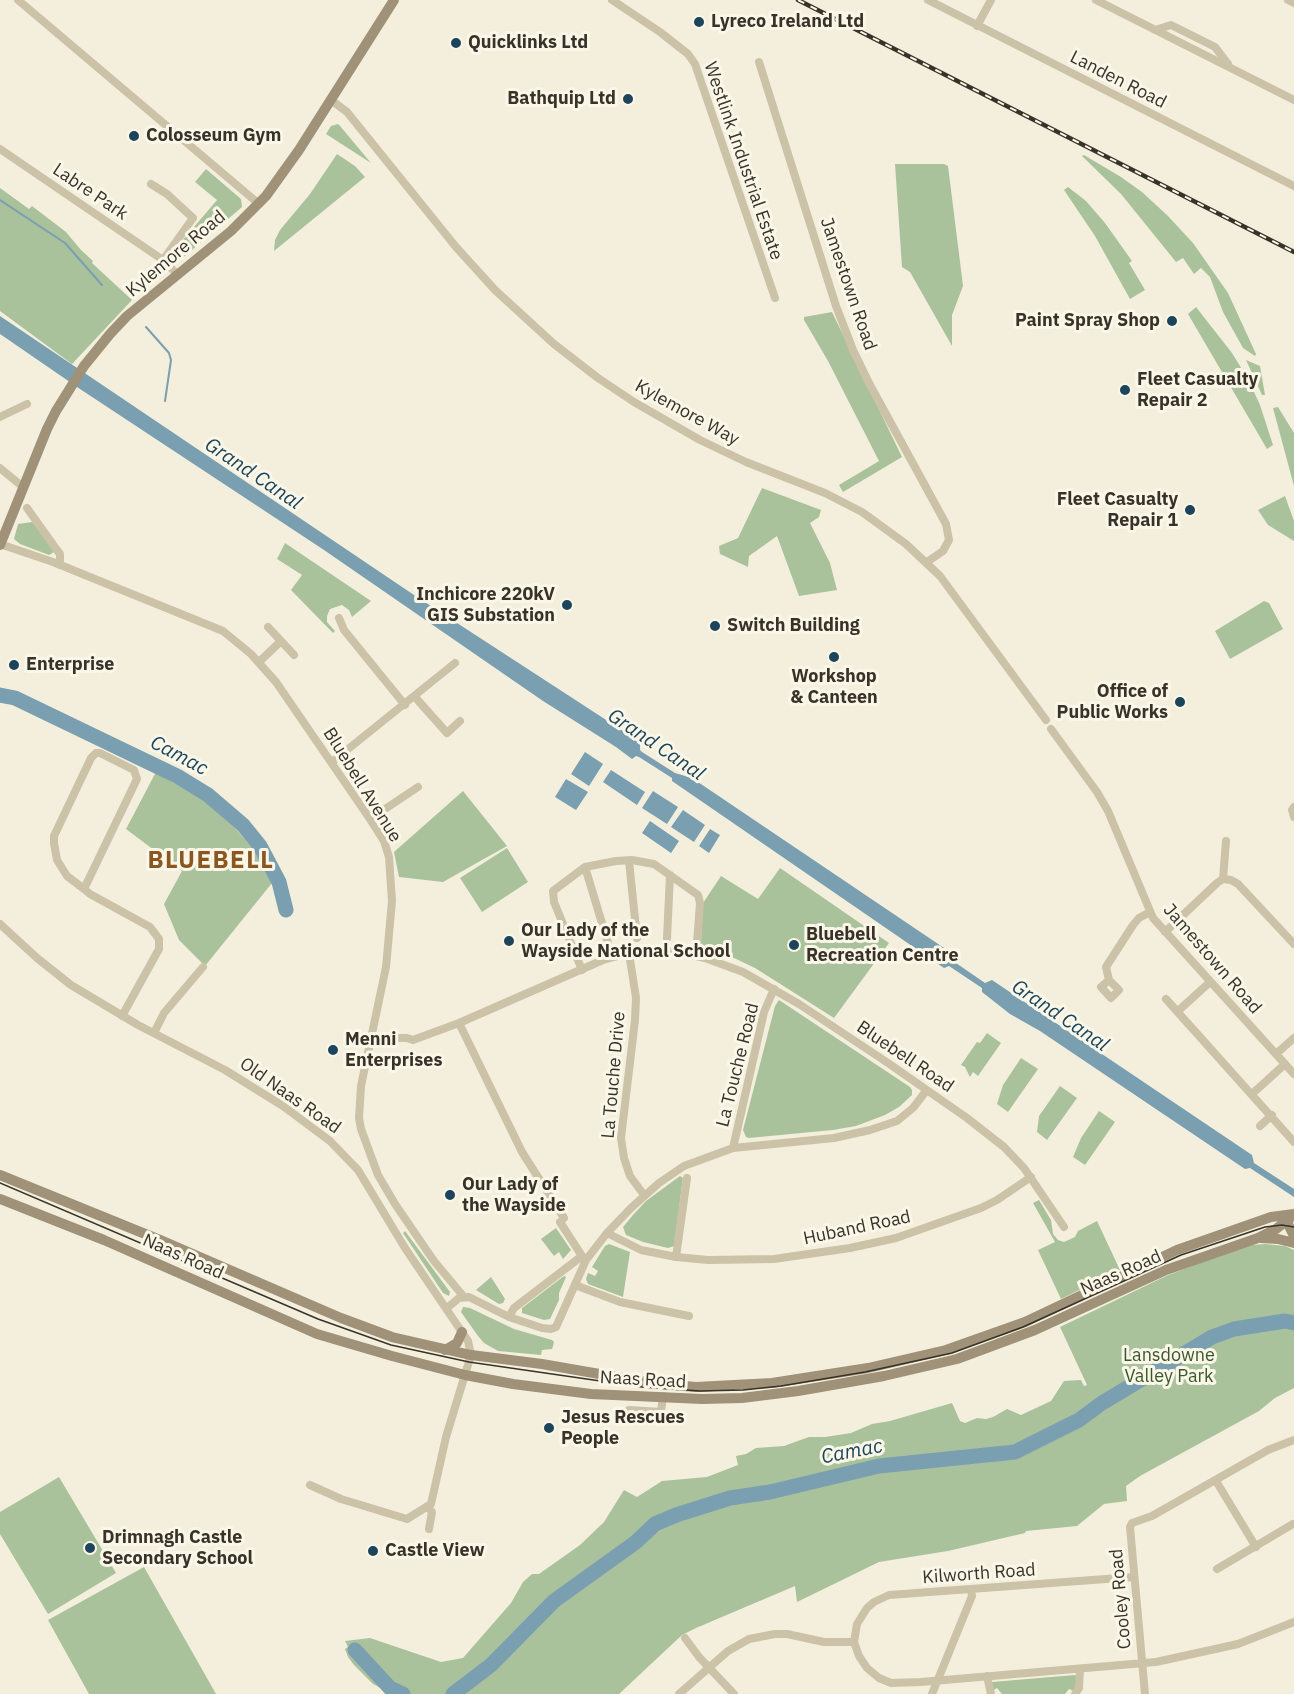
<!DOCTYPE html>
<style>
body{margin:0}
canvas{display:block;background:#f3efdc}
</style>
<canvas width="1294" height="1694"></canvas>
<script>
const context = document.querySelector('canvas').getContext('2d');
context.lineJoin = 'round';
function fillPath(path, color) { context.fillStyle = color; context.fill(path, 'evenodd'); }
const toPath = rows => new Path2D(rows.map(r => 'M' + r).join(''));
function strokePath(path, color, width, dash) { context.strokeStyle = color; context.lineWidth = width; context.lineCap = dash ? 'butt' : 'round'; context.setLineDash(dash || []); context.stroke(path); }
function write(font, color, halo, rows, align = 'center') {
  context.font = font + ' "IBM Plex Sans",sans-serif'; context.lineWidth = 6; context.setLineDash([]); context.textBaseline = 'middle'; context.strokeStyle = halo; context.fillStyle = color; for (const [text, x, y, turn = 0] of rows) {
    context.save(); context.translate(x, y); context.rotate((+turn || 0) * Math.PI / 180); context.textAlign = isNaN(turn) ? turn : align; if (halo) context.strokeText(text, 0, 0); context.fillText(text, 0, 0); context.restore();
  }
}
fillPath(toPath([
 [338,124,340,126,371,163,326,134,331,126],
 [337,154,355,166,365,177,274,251,275,240,280,230,310,194],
 [1084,155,1121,177,1142,192,1168,216,1193,243,1228,293,1256,354,1255,356,1243,348,1223,312,1210,277,1201,268,1194,274,1183,258,1176,262,1121,194,1082,156],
 [895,164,944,164,948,166,963,286,952,315,952,346,910,272,902,267],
 [206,169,241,199,242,207,179,261,174,260,175,252,182,241,217,200,195,182],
 [1068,187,1086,201,1105,223,1132,261,1129,263,1145,290,1130,299,1095,236,1064,190],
 [0,188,29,209,32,206,66,232,81,250,93,261,92,263,132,300,72,364,0,311],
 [1196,307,1232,353,1248,379,1260,405,1273,445,1267,449,1188,314],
 [832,312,902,457,843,492,839,485,879,461,828,361,804,320,804,317],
 [1246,360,1260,366,1265,395,1262,395],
 [1278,407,1294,433,1294,486,1273,408],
 [762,488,821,510,819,517,810,523,830,563,837,590,799,596,777,536,749,556,748,567,720,554,719,546,738,538],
 [1285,496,1294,521,1294,541,1268,525,1258,510],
 [32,522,35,524,54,552,49,555,20,544,14,539,18,524],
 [285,543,371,601,352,617,349,610,342,605,330,609,327,616,327,622,335,631,333,633,291,590,302,575,277,559],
 [1264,601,1269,603,1283,629,1230,659,1215,631],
 [156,772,207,803,236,829,259,856,272,883,205,966,179,940,164,904,182,871,126,829],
 [463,791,507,846,443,882,399,877,394,852],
 [507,848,528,882,482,912,460,878],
 [780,868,889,943,834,1018,755,968,734,958,706,949,701,943,703,903,721,876,758,899],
 [779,1000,910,1087,912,1090,912,1095,899,1107,885,1115,856,1126,833,1130,749,1138,746,1137,743,1130,775,1006],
 [987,1033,1001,1043,978,1076,973,1072,970,1077,965,1067,961,1065,977,1042,980,1043],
 [1021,1058,1038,1069,1008,1112,997,1104,1003,1085],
 [1060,1086,1077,1098,1047,1140,1037,1132,1039,1116],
 [1099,1111,1115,1122,1085,1165,1073,1157,1081,1138],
 [680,1176,683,1178,674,1246,668,1248,643,1242,626,1235,623,1227,633,1215,646,1201],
 [1039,1200,1051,1220,1053,1234,1058,1240,1064,1242,1075,1237,1078,1231,1097,1221,1120,1270,1061,1299,1038,1250,1055,1242,1033,1203],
 [556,1228,571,1250,563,1259,559,1252,554,1256,541,1239],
 [405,1231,450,1292,449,1296,443,1293,403,1233],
 [609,1244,630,1252,623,1297,588,1284,586,1279,588,1273,595,1276,598,1271,592,1267,605,1246],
 [1265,1244,1285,1246,1294,1250,1294,1388,1275,1398,1259,1411,1140,1476,1126,1486,1127,1501,1104,1504,1077,1526,1026,1531,1025,1533,948,1551,879,1562,797,1602,795,1586,696,1628,682,1635,619,1694,392,1694,373,1684,354,1665,348,1657,345,1649,348,1647,345,1641,370,1638,441,1662,463,1658,511,1603,523,1582,532,1574,539,1574,580,1545,604,1522,624,1490,637,1497,662,1481,707,1477,738,1465,736,1456,746,1454,756,1448,784,1446,809,1437,825,1437,851,1433,872,1424,890,1421,952,1403,960,1421,965,1423,977,1418,986,1419,993,1417,1007,1409,1021,1415,1051,1401,1064,1381,1081,1380,1084,1386,1087,1385,1060,1327,1166,1276,1221,1255,1252,1245],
 [564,1276,566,1277,559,1293,559,1300,550,1319,544,1320,522,1313,522,1308],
 [491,1277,505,1299,503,1303,499,1304,476,1290],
 [463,1307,470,1308,514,1329,552,1340,554,1342,553,1346,552,1349,542,1350,541,1355,498,1351,484,1343,478,1336,461,1312],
 [59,1477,116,1573,48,1614,0,1534,0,1512],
 [144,1567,216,1694,89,1694,48,1620],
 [1075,1675,1078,1678,1074,1691,1069,1689,1065,1694,1002,1694,997,1688,992,1691,992,1682]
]), '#aac29c');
fillPath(toPath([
 [0,316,414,595,640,742,640,750,642,752,675,773,692,778,950,952,953,961,985,983,992,980,1252,1155,1254,1163,1294,1189,1294,1197,1250,1168,1245,1169,1040,1031,1010,1014,982,992,982,988,949,966,944,968,672,781,672,778,639,757,636,756,632,759,616,747,543,701,324,550,80,389,0,334],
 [585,752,603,764,589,786,571,774],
 [611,770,645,792,637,805,603,782],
 [566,779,588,792,576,810,555,797],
 [653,791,678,807,667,824,642,808],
 [683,810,705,825,694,842,671,827],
 [650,821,679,841,671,853,642,833],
 [710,829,720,835,709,853,699,846]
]), '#7a9fb1');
strokePath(toPath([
 [0,200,65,243,102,285],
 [146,327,169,353,171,360,165,401]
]), '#7a9fb1', 2);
strokePath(toPath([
 [0,695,15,698,177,776,208,795,243,825,260,846,279,882,286,910],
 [355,1650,390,1688,403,1694],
 [453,1694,491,1665,554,1601,636,1542,655,1524,676,1515,730,1498,770,1492,879,1466,1015,1452,1079,1420,1102,1403,1212,1337,1234,1329,1285,1321,1294,1323]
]), '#7a9fb1', 15);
strokePath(toPath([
 [18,0,259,204],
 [612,0,660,32,688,54,695,64,775,298],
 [928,0,1294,186],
 [1096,0,1294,100],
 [1288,0,1294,3],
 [977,26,991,0],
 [1155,30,1171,25,1215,47,1228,64],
 [759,62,836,306,853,350,869,383,946,524,949,540,943,551,927,562],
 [331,100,347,112,456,247,495,290,554,344,598,378,634,402,700,440,746,462,825,493,862,512,906,544,940,576,1046,720],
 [0,149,163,260,177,274],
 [151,184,167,194,193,218,163,260],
 [0,417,27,404],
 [0,468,23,487],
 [27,508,57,550,60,554,60,565],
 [0,544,53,562,223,631,251,654,276,682,370,819,384,841,389,857,392,901,386,967,361,1086,359,1118,361,1129,378,1175,395,1204,434,1261,464,1297],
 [339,618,344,630,405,705],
 [268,627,294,655],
 [259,662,281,641],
 [415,697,447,733,460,721],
 [1051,729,1097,792,1108,811,1153,918,1294,1074],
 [332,762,455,663],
 [1294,807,1292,810,1294,817],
 [370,819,418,787],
 [629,861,637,938],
 [585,867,608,943],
 [1223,879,1226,841],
 [84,889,137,779,134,770,100,753,96,753,91,758,54,836,54,843,57,860,67,876,84,889,90,894,150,927,159,939,159,949,122,1016],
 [0,924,37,958,71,985,138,1025,225,1070,283,1106,330,1141,358,1170,405,1248,468,1341,471,1355,446,1437,431,1504,407,1519,341,1499,310,1485],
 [1165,932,1217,883,1223,879,1231,880,1238,884,1294,944],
 [667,938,670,875],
 [629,953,636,998,635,1020,621,1138,624,1158,630,1176,644,1195],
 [582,970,554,902,553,891,585,867,616,861,632,860,654,864,698,895,700,903,696,956],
 [1109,980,1106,967,1133,925,1139,918,1150,912],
 [1109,980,1119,990,1111,998,1101,987,1109,980],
 [1166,999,1294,1142],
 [1178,1011,1210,982],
 [154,1033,164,1013,203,967],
 [370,1038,407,1038,413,1040,459,1023],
 [1276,1054,1294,1038],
 [1252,1094,1285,1064],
 [1260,1126,1272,1115],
 [733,1148,834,1138,870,1130,897,1121,913,1108,926,1091],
 [607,1233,641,1250,676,1257,708,1260,774,1259,850,1248,896,1238,981,1208,997,1200,1031,1177],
 [582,1256,560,1222,564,1218,522,1152,459,1023,603,960,629,953,656,951,677,952,705,958,743,972,799,1004,888,1063,967,1118,1004,1147,1024,1168,1064,1227],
 [676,1257,687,1178],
 [575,1285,620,1302,689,1316],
 [447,1308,459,1298,469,1297,509,1317,542,1328,551,1329,556,1327,586,1260,607,1233,631,1208,659,1183,684,1166,733,1148,764,1012,774,989],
 [509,1317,514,1308,582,1256,585,1259],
 [629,1410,661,1412,663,1396],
 [1216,1481,1256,1547],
 [428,1507,432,1512,429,1529],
 [1217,1569,1293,1524],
 [1133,1577,889,1595,874,1602,867,1608,857,1624,854,1642,859,1656,867,1668,879,1678,891,1683,921,1682,1156,1662,1238,1644,1294,1622],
 [685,1638,699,1657,734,1694],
 [987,1676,991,1694],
 [679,1694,728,1651,749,1639,775,1634,787,1634,824,1642,854,1642],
 [932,1694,972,1596,971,1590],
 [1075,1694,1079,1688,1080,1669],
 [1145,1694,1130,1527,1132,1523,1152,1516,1268,1450,1294,1440]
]), '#cbc2a8', 8);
strokePath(toPath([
 [0,545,47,429,56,411,84,366,110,334,127,316,231,231,266,196,299,150,394,0],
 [0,1175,160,1240,341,1318,392,1337,471,1355,542,1364,651,1383,696,1387,772,1383,868,1368,946,1350,1025,1322,1177,1250,1271,1217,1294,1214],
 [0,1199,104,1240,317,1334,392,1356,465,1375,513,1384,591,1394,702,1399,742,1398,798,1391,884,1376,957,1359,1035,1330,1166,1270,1258,1238,1276,1229,1294,1215],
 [1287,1222,1294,1236],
 [1261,1238,1278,1239,1294,1243],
 [445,1350,457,1343,462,1332]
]), '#9f9279', 10);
strokePath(toPath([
 [0,1183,318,1319,391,1345,469,1362,642,1387,700,1391,743,1390,781,1386,865,1372,952,1353,1023,1327,1181,1255,1265,1227,1282,1225,1294,1227]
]), '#383228', 1.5);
const rail = toPath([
 [798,0,1294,252]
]);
strokePath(rail, '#383228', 4.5);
strokePath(rail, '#faf7e9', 2, [7]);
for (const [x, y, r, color] of [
 [699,22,6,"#1c445b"],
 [456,43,6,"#1c445b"],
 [628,99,6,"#1c445b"],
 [134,136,6,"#1c445b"],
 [1172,321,6,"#1c445b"],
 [1125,390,6,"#1c445b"],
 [1190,510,6,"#1c445b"],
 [567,605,6,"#1c445b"],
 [715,626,6,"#1c445b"],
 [834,657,6,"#1c445b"],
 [14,665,6,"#1c445b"],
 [1180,702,6,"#1c445b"],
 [509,941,6,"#1c445b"],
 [794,945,6,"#1c445b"],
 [333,1050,6,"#1c445b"],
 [450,1195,6,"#1c445b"],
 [549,1428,6,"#1c445b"],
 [90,1548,6,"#1c445b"],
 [373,1551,6,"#1c445b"]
]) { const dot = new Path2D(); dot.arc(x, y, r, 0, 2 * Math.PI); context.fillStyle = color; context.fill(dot); strokePath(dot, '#faf7e9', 2); }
write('bold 18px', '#383228', '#faf7e9', [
 ["Lyreco Ireland Ltd",711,22],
 ["Quicklinks Ltd",468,43],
 ["Bathquip Ltd",616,99,"right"],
 ["Colosseum Gym",146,136],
 ["Paint Spray Shop",1160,321,"right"],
 ["Fleet Casualty",1137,380],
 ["Repair 2",1137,401],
 ["Fleet Casualty",1178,500,"right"],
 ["Repair 1",1178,521,"right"],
 ["Inchicore 220kV",555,595,"right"],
 ["GIS Substation",555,616,"right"],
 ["Switch Building",727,626],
 ["Enterprise",26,665],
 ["Workshop",834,677,"center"],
 ["& Canteen",834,698,"center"],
 ["Office of",1168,692,"right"],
 ["Public Works",1168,713,"right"],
 ["Our Lady of the",521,931],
 ["Wayside National School",521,952],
 ["Bluebell",806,935],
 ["Recreation Centre",806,956],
 ["Menni",345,1040],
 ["Enterprises",345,1061],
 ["Our Lady of",462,1185],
 ["the Wayside",462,1206],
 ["Jesus Rescues",561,1418],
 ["People",561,1439],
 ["Drimnagh Castle",102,1538],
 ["Secondary School",102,1559],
 ["Castle View",385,1551]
], 'left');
write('18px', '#383228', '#faf7e9', [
 ["Landen Road",1118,80,27],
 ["Westlink Industrial Estate",743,161,71],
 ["Labre Park",90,192,34],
 ["Kylemore Road",176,254,-40],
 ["Jamestown Road",848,284,71],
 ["Kylemore Way",687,413,29],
 ["Bluebell Avenue",362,785,58],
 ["Jamestown Road",1212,959,49],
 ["Bluebell Road",905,1057,34],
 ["La Touche Road",738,1065,-76],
 ["La Touche Drive",614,1075,-85],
 ["Old Naas Road",290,1096,35],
 ["Huband Road",857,1228,-12],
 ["Naas Road",183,1257,24],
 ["Naas Road",1121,1273,-24],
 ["Naas Road",643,1380,3],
 ["Kilworth Road",979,1574,-4],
 ["Cooley Road",1121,1599,-95]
]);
write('18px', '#3a572b', '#faf7e9', [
 ["Lansdowne",1169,1356],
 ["Valley Park",1169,1377]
]);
write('italic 20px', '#1c445b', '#faf7e9', [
 ["Grand Canal",253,474,34],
 ["Grand Canal",656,745,34],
 ["Camac",179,756,28],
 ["Grand Canal",1060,1016,34],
 ["Camac",852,1452,-11]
]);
context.letterSpacing = '1.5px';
write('bold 24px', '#89571f', '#faf7e9', [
 ["BLUEBELL",211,861]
]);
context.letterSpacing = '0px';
</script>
